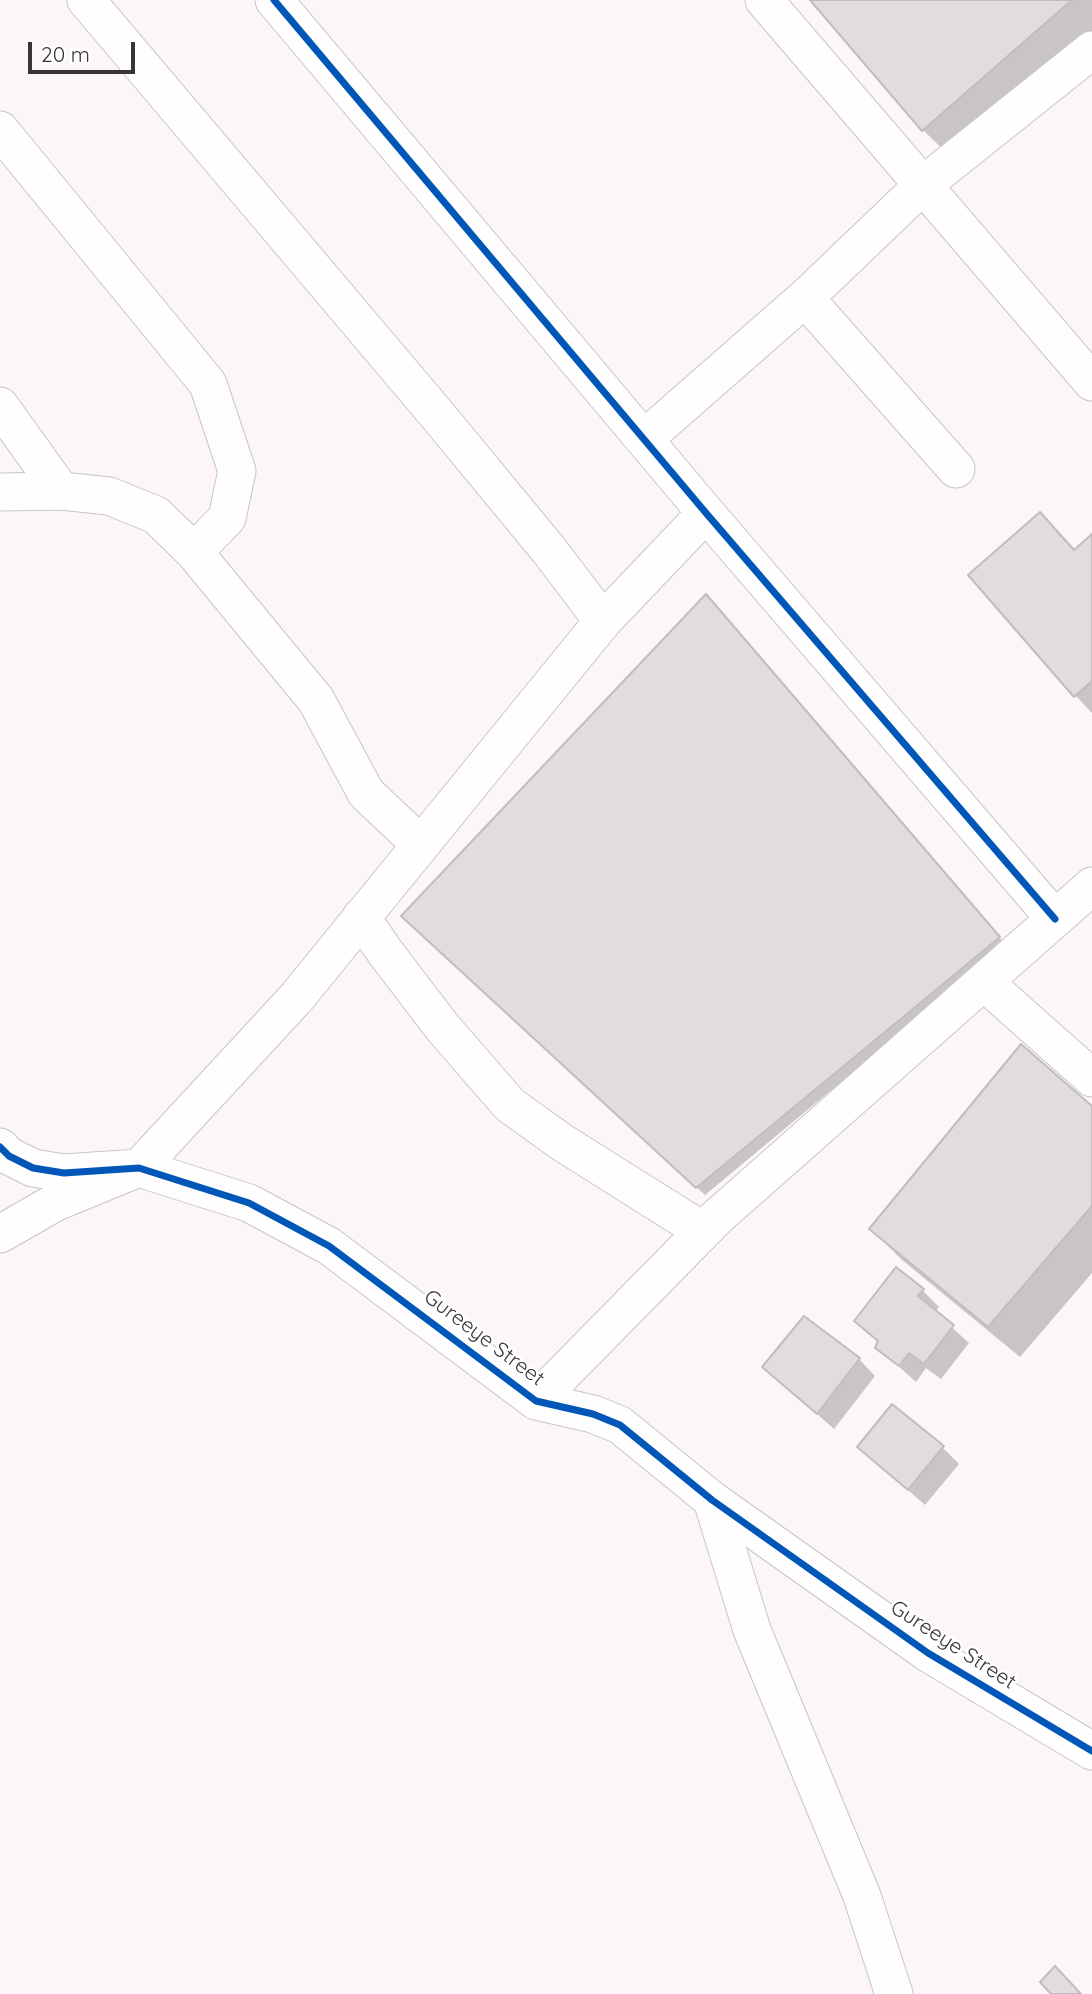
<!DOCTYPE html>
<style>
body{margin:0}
#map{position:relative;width:1092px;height:1994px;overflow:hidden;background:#fcf6fb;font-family:Quicksand,sans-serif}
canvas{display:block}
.scale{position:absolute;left:28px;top:42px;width:107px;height:32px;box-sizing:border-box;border:4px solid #393438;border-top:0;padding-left:9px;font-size:21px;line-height:24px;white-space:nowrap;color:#393438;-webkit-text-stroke:5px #fff;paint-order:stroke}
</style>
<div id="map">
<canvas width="1092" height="1994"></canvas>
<div class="scale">20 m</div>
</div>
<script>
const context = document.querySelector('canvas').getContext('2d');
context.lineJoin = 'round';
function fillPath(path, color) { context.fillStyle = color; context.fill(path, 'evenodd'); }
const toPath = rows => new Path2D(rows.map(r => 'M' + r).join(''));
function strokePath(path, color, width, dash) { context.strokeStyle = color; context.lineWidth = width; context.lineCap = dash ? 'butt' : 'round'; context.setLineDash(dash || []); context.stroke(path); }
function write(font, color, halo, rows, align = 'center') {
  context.font = font + ' Quicksand,sans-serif'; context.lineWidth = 5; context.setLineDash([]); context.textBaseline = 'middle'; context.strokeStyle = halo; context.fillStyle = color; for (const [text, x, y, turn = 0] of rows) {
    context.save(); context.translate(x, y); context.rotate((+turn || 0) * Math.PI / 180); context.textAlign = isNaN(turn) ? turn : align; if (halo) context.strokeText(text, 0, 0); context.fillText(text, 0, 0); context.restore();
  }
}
fillPath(toPath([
 [812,0,1092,0,1092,40,954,160,923,130],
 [1040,514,1076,550,1092,536,1092,713,1075,695],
 [714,604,1006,945,705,1195,411,924],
 [1092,1109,1092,1273,1020,1357,902,1260,871,1229],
 [922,1290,939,1307,935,1312,969,1343,941,1379,926,1368,916,1382,877,1347,879,1343,856,1321],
 [859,1359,875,1376,834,1429,764,1367],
 [859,1447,942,1447,959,1464,925,1505]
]), '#0003');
const building = toPath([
 [810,0,1072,0,922,131,810,0],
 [1040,512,1074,550,1092,534,1092,681,1074,697,968,575,1040,512],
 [706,594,1000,937,696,1188,401,916,706,594],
 [1021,1044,1092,1106,1092,1206,988,1327,869,1229,1021,1044],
 [896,1267,924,1289,918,1296,954,1325,924,1364,909,1353,899,1366,875,1348,878,1341,854,1321,896,1267],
 [804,1316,860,1358,817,1414,762,1367,804,1316],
 [892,1404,944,1446,908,1490,857,1447,892,1404],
 [1055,1966,1081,1994,1051,1994,1040,1982,1055,1966]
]);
fillPath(building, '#e0dcdf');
strokePath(building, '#c1bcc0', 2);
const minor = toPath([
 [86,0,439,417,548,549,603,621],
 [274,0,706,513,1055,919],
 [764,0,1092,382],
 [0,130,208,384,237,471,227,518,194,552],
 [805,298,956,469],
 [0,406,61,491],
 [644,439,805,298,923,185,1092,50],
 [0,492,61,491,109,496,156,515,194,552,316,700,366,793,420,844],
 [361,917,385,952,443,1028,510,1105,563,1143,703,1231],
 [984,982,1092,1078],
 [0,1147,9,1156,33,1168,64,1173,139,1168,249,1203,329,1246,536,1401,593,1414,620,1425,712,1500,928,1653,1092,1751],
 [0,1234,54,1203,139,1168,297,997,603,621,706,513],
 [536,1401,716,1218,1092,886],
 [712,1500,752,1630,862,1896,894,1994]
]);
strokePath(minor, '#c8c4c8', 39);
strokePath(minor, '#fffefe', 37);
strokePath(toPath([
 [274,0,706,513,1055,919],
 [0,1147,9,1156,33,1168,64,1173,139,1168,249,1203,329,1246,536,1401,593,1414,620,1425,712,1500,928,1653,1092,1751]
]), '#0057b8', 7);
write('21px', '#393438', '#fff', [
 ["Gureeye Street",484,1338,37],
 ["Gureeye Street",953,1645,33]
]);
</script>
